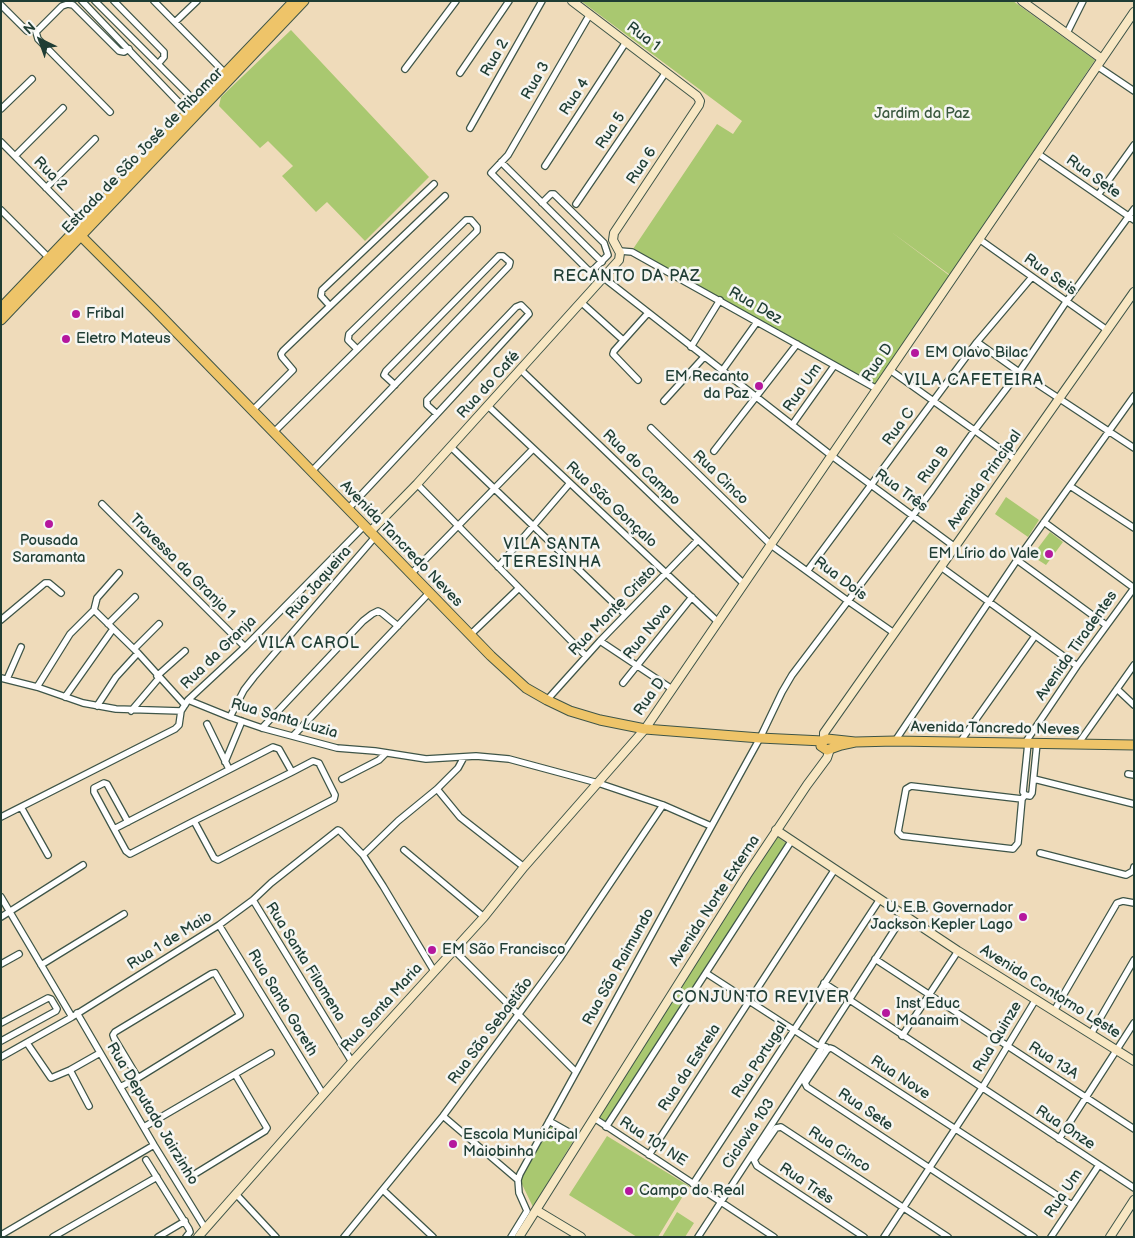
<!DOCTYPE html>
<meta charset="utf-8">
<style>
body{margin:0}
#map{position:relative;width:1135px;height:1238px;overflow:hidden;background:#efdbba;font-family:"Balsamiq Sans",sans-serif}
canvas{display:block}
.frame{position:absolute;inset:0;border:2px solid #1f3d34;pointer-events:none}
.north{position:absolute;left:15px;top:15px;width:50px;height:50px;-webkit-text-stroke:4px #f6f6f2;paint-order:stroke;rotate:318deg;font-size:14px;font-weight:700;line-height:20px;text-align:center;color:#1f3d34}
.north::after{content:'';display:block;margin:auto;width:18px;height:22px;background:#1f3d34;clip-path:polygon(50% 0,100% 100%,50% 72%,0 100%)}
</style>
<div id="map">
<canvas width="1135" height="1238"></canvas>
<div class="frame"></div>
<div class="north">N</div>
</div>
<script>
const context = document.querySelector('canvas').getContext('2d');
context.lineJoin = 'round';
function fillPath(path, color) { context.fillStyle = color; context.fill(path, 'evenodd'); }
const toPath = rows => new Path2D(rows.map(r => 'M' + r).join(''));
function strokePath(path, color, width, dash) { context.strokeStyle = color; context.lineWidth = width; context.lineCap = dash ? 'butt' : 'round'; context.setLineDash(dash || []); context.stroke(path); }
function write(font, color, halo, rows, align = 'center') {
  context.font = font + ' "Balsamiq Sans",sans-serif'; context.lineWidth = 5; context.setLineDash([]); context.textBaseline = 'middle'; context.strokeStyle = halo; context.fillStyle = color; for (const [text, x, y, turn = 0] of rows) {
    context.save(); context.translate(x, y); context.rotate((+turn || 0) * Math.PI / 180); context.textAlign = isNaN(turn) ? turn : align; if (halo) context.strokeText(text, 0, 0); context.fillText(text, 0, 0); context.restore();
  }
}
fillPath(toPath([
 [581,1,1013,1,1095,60,950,275,890,231,950,276,875,386,633,249,717,124,733,134,742,121],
 [291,30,429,177,365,241,327,202,316,212,282,176,293,166,268,141,260,148,219,106,221,97],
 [1006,497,1039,520,1028,537,995,514],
 [1050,532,1063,542,1046,565,1032,556],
 [776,836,786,843,607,1122,599,1117],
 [551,1125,575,1138,533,1207,520,1180],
 [607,1136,689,1186,658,1237,637,1237,569,1195],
 [677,1212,694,1223,685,1237,662,1237]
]), '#a9c870');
const street = toPath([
 [82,1,188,112],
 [95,1,197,103],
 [114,1,164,52,164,57,158,64],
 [154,1,225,73],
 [1,5,27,31],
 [175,22,197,1],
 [1067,33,1083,1],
 [1097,66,1134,91],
 [405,69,456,1],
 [460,73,509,1],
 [1,109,32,79],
 [110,112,38,39,36,32,62,6,68,4,73,5,119,51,124,52,129,49],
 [470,128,542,1],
 [1,142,82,224],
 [1037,153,1134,220],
 [15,156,63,108],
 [501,162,602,262],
 [545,166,626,42],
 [46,188,95,139],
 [1098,195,1134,145],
 [542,203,551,194,554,194,604,243,608,255,592,271,588,270,491,173,508,155,590,14],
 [576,204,666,72],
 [1,210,49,258],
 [979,239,1107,330],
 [620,251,632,252,877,389],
 [604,278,832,456,955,547],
 [582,303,623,340],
 [330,306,321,296,322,290,434,184],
 [977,342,1019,372,1134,448],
 [691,347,720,300],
 [521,370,744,584],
 [890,370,1016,460],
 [722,371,757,322],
 [638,380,613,354,614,351,648,313],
 [664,401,704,357],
 [488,406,718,622],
 [253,410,293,370,282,357,281,354,283,351,445,196],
 [792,425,834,366],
 [651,428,771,545,848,601,894,633],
 [274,432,477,231,477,227,471,220,466,220,349,334,348,340,357,349],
 [451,447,625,614],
 [714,451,797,344],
 [312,471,509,266,510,262,503,256,499,256,386,371,384,375,395,385],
 [417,484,586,656],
 [1070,486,1134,528],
 [102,504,245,647],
 [348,509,437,414,529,314,528,312,521,305,516,307,427,400,427,405,437,414],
 [1044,522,1134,588],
 [1017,560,1106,625],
 [498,567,570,483],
 [941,567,1077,666],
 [808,570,977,342,1032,277],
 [411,574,533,449],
 [94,610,138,653,185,705],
 [94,610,97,598,119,573],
 [1,620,45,583,49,583,61,593],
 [108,624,135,597],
 [470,635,519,588],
 [600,641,672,689],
 [134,649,159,624],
 [157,676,185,651],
 [1,678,37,687,83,703,116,709,181,711],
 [7,679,21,647],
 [623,683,692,597],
 [37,687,70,634,94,610],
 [1117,689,1134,705],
 [65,697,113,629],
 [188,700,230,717,262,728,337,748,375,751,426,759,476,756,509,759,598,783,663,805,711,826],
 [547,700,600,641,698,540],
 [97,706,116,677,138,653],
 [131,711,159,678],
 [230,717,244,690,254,677,375,537],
 [207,724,229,769],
 [262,728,363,621,372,614,378,611,382,613,398,626],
 [293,736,429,593],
 [895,741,1017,560,1134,396],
 [960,742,1035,636],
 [1025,743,1077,666,1134,588],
 [1028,743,1023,792,1025,795,1030,796,1032,793,1037,743],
 [1078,744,1134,665],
 [225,762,242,721],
 [1128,774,1134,775],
 [342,779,379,760,385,754],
 [1034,779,1134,804],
 [437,789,460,817,524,867],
 [1022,799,911,786,906,789,898,832,902,836,1013,849,1018,843,1022,799,1025,795],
 [21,807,48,855],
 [1,817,175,729,179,725,181,711,188,700,245,647,364,526],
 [194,821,214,858,218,860,334,799,335,795,319,763,313,761,292,772,194,821,130,854,126,851,114,829,273,747,279,749,292,772],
 [114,829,94,792,94,788,104,783,107,784,128,822],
 [404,850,484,917],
 [1040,853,1126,875,1133,871,1134,867],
 [363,855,398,821,437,789,458,768,464,757],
 [1,897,72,1017],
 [253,900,352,1062],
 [1,917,83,865],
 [219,925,323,1094],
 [454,950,576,1072],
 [875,959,1134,1129],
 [1,964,19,954],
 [41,965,124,914],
 [215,973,240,1015,138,1078,114,1038,113,1035,115,1032,211,974,215,973],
 [706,973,817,1045,826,1047],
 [824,983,1134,1188],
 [1054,1011,1117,903,1123,901,1134,903],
 [77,1013,154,1145,205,1228],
 [1,1023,48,998,51,999,57,1009,56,1011,1,1041],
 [1091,1034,1134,960],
 [902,1036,958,951],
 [27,1043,51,1078,70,1070,100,1053],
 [1,1057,72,1017,219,925,253,900,271,883,338,830,340,831,363,855,383,886,434,971],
 [70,1070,89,1106],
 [120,1087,138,1078],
 [443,1116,518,1180],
 [594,1118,774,1237],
 [549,1121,581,1139],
 [144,1127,271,1053],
 [606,1127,792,840],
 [1059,1139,1134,1023],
 [649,1155,835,869],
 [146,1160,189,1229,190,1232,186,1237],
 [190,1177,265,1131,267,1128,235,1074],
 [693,1184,880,899],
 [383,1190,433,1237],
 [236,1194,276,1237],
 [1,1235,154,1145],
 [53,1237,157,1177],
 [158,1237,185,1221],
 [344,1237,443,1116,518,1015,560,958,663,805],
 [511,1237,527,1211,519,1193,518,1180,520,1174,760,738,782,692,792,675,932,490,974,431,1019,372,1066,302,1134,209],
 [698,1237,821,1049,822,1042,904,915],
 [864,1237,757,1166,754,1160,776,1128,781,1127,948,1237],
 [884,1237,982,1088,1036,999],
 [1034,1237,807,1087,805,1083,827,1050,830,1048,833,1049,1072,1205],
 [1051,1237,1099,1165]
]);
const secondary = toPath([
 [1022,1,1102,59],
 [370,532,417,484,619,260,620,253,613,240,614,233,699,105,700,101,697,96,572,1],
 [824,740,824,733,1134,292],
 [776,830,958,951,1134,1061],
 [536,1210,581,1237],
 [198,1237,352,1062,484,917,524,867,645,729,1134,12],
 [519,1237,747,875,807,785,827,758,830,749],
 [1110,1237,1134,1200]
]);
const primary = toPath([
 [73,233,81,236,155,310,491,656,526,688,547,700,570,711,600,720,645,729,760,738,823,741,827,739,855,742],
 [1,308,294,1],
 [1,320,304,1],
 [823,741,821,746,827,750,841,745,855,742,895,741,1134,745]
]);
strokePath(street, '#3e5548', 8);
strokePath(secondary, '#3e5548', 10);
strokePath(primary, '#3e5548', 11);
strokePath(street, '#fff', 5.5);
strokePath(secondary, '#f8e7c3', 8);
strokePath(primary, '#eec469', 9);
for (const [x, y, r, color] of [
 [76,314,5,"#b5179e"],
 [66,339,5,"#b5179e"],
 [915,353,5,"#b5179e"],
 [759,386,5,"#b5179e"],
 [49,524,5,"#b5179e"],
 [1049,554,5,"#b5179e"],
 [1023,917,5,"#b5179e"],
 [432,950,5,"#b5179e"],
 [886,1013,5,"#b5179e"],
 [453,1144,5,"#b5179e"],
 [629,1191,5,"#b5179e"]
]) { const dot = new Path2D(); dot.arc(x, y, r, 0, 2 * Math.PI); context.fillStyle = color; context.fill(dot); strokePath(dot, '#f6f6f2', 2); }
write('15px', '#1f3d34', '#f6f6f2', [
 ["Rua 1",643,37,37],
 ["Rua 2",495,58,-60],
 ["Rua 3",536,81,-60],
 ["Rua 4",575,97,-57],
 ["Rua 5",611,131,-56],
 ["Estrada de São José de Ribamar",143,151,-46],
 ["Rua 6",642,166,-56],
 ["Rua 2",50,174,45],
 ["Rua Sete",1093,177,35],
 ["Rua Seis",1050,275,35],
 ["Rua Dez",755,306,30],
 ["Rua D",878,363,-56],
 ["Rua do Café",489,385,-48],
 ["Rua Um",803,388,-55],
 ["Rua C",899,427,-54],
 ["Rua B",934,465,-55],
 ["Rua do Campo",641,468,44],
 ["Rua Cinco",720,478,44],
 ["Avenida Principal",985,480,-55],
 ["Rua Três",901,491,36],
 ["Rua São Gonçalo",611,505,43],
 ["Avenida Tancredo Neves",401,544,46],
 ["Travessa da Granja 1",182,567,45],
 ["Rua Dois",840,579,37],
 ["Rua Jaqueira",319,583,-49],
 ["Rua Monte Cristo",613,611,-46],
 ["Rua Nova",648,632,-51],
 ["Avenida Tiradentes",1077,646,-55],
 ["Rua da Granja",219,653,-44],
 ["Rua D",650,697,-55],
 ["Rua Santa Luzia",284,719,16],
 ["Avenida Tancredo Neves",995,729,1],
 ["Avenida Norte Externa",715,901,-57],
 ["Rua 1 de Maio",170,941,-32],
 ["Rua Santa Filomena",305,962,58],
 ["Rua São Raimundo",619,967,-61],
 ["Avenida Contorno Leste",1050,992,32],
 ["Rua Santa Goreth",282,1003,59],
 ["Rua Santa Maria",382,1008,-48],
 ["Rua São Sebastião",491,1031,-53],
 ["Rua Quinze",998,1037,-59],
 ["Rua Portugal",760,1060,-57],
 ["Rua 13A",1053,1061,33],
 ["Rua da Estrela",690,1068,-57],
 ["Rua Nove",900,1078,33],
 ["Rua Sete",865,1110,34],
 ["Rua Deputado Jairzinho",152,1114,59],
 ["Rua Onze",1065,1128,33],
 ["Ciclovia 103",749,1134,-56],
 ["Rua 101 NE",653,1142,33],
 ["Rua Cinco",839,1150,33],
 ["Rua Três",806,1184,34],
 ["Rua Um",1064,1194,-56]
]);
write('15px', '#3b5940', '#f6f6f2', [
 ["Jardim da Paz",922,114]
]);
write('15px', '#1f3d34', '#f6f6f2', [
 ["Fribal",86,314],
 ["Eletro Mateus",76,339],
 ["EM Olavo Bilac",925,353],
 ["EM Recanto",749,377,"right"],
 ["da Paz",749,394,"right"],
 ["Pousada",49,541,"center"],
 ["Saramanta",49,558,"center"],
 ["EM Lírio do Vale",1039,554,"right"],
 ["U. E.B. Governador",1013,908,"right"],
 ["Jackson Kepler Lago",1013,925,"right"],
 ["EM São Francisco",442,950],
 ["Inst Educ",896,1004],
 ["Maanaim",896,1021],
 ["Escola Municipal",463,1135],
 ["Maiobinha",463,1152],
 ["Campo do Real",639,1191]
], 'left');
context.letterSpacing = '1px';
write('16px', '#1f3d34', '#f6f6f2', [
 ["RECANTO DA PAZ",627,277],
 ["VILA CAFETEIRA",974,381],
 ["VILA SANTA",552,545],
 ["TERESINHA",552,563],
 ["VILA CAROL",309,644],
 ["CONJUNTO REVIVER",761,998]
]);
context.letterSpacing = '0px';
</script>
